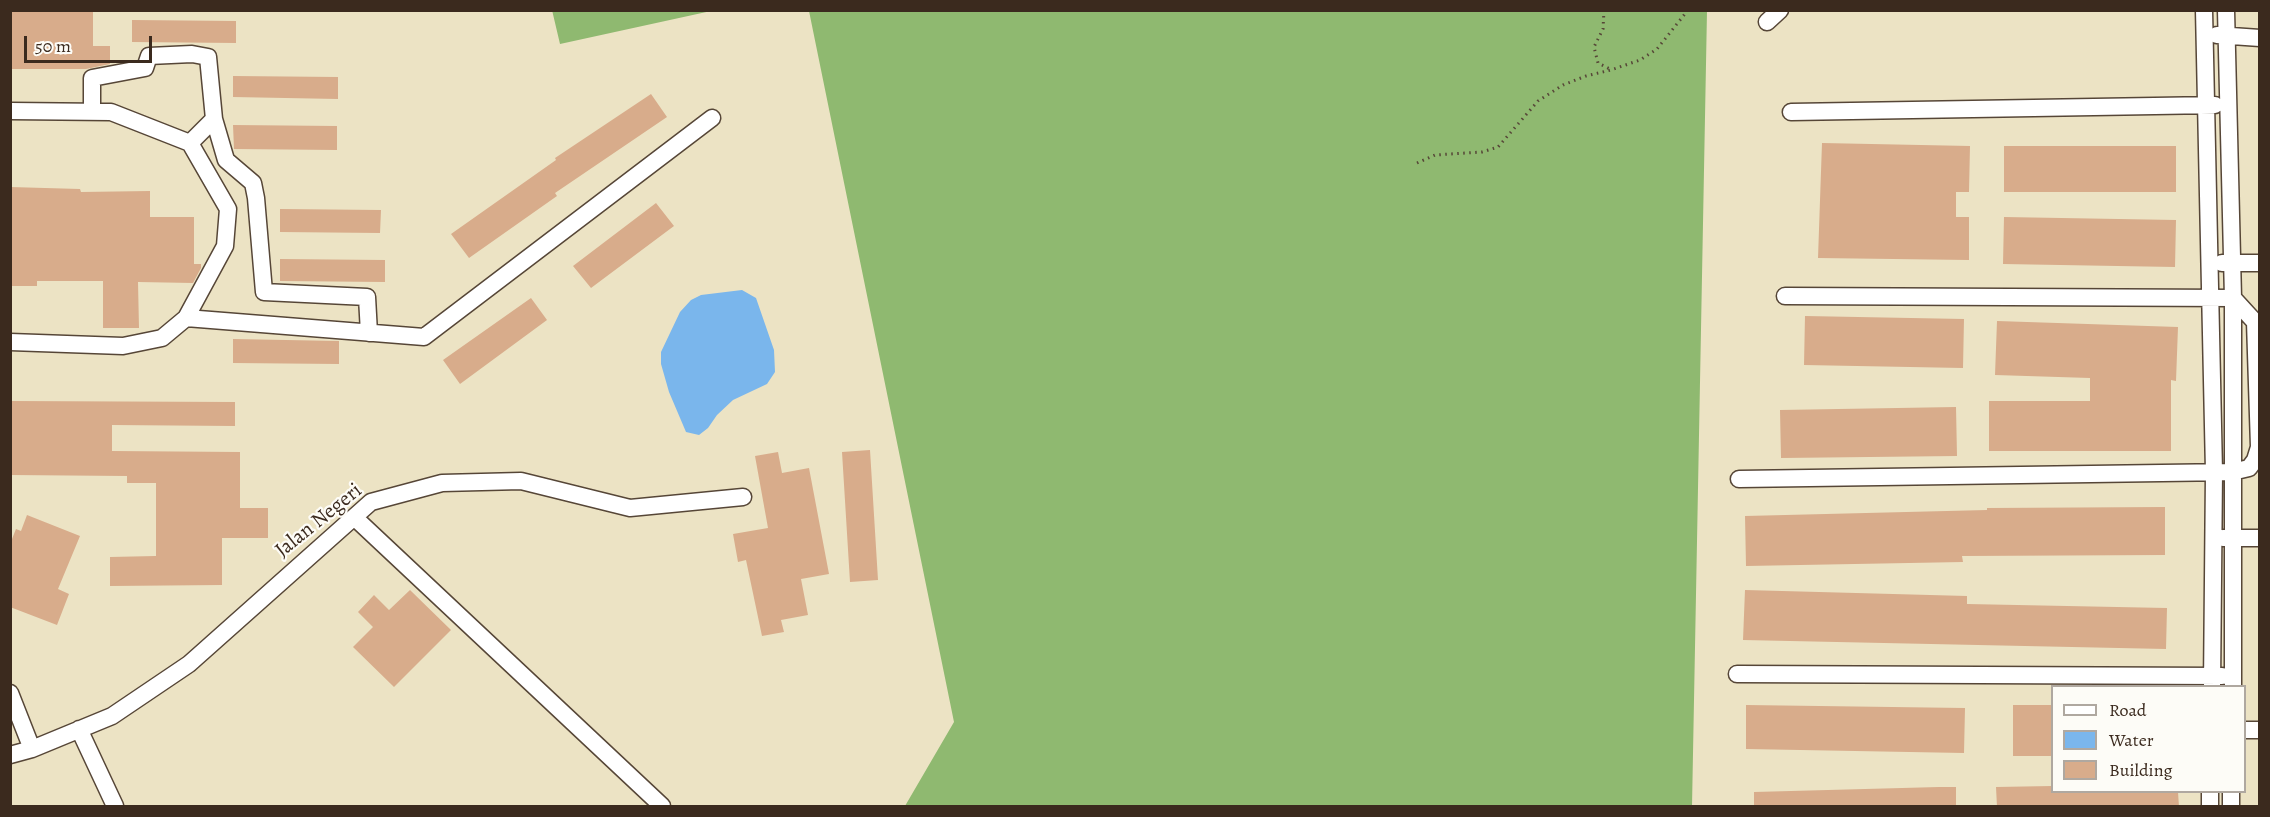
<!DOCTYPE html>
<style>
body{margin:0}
#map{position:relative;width:2270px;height:817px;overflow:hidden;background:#ece3c4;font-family:Alegreya,serif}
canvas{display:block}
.frame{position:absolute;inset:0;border:12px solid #3b2a1e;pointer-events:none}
.legend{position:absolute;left:2051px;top:685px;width:195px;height:108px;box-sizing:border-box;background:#fdfcf7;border:2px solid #afa8a0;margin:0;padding:8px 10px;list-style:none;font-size:18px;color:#3b2a1e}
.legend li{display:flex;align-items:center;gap:12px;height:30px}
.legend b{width:30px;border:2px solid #afa8a0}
.scale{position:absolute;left:24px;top:36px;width:128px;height:27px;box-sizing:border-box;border:3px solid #3b2a1e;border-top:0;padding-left:8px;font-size:18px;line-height:21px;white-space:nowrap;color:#3b2a1e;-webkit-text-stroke:4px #fdfcf7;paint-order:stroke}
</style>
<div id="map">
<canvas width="2270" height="817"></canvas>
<div class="frame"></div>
<ul class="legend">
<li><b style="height:8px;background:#fff"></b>Road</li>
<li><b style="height:16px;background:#7ab6ec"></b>Water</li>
<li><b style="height:16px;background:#d8ac8b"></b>Building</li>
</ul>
<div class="scale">50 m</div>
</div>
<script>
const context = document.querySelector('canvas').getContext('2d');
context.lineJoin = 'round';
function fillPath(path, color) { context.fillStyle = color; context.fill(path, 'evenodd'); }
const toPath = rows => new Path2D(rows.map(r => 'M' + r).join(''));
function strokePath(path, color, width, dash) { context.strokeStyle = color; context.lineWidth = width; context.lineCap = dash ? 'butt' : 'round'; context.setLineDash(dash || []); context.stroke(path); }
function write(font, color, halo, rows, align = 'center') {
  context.font = font + ' Alegreya,serif'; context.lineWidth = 4.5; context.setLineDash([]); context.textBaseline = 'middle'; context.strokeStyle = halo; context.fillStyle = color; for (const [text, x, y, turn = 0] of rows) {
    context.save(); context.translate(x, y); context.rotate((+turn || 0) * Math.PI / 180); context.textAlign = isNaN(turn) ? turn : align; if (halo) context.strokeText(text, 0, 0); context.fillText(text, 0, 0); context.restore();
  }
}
fillPath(toPath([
 [552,10,711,10,711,11,560,44],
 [809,11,1707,11,1692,806,905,806,954,722]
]), '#8fb970');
fillPath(toPath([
 [742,290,756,298,774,350,775,372,767,384,733,400,717,415,708,428,699,435,686,432,669,392,661,364,661,352,680,312,691,300,701,295]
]), '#7ab6ec');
fillPath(toPath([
 [10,10,93,10,93,46,110,46,110,64,86,69,10,69],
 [132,20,236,21,236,43,132,42],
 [233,76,338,77,338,99,233,97],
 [651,94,667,117,555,193,557,196,469,258,451,234,556,160,555,158],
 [233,125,337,126,337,150,234,149],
 [1822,143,1970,146,1969,192,1956,192,1956,217,1969,217,1969,260,1818,258],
 [2004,146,2176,146,2176,192,2004,192],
 [10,187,80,189,81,192,150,191,150,217,194,217,194,264,201,264,201,268,193,283,138,282,139,328,103,328,103,281,37,281,37,286,10,286],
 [656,203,674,226,591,288,573,266],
 [280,209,381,210,380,233,280,232],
 [2004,217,2176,220,2175,267,2003,264],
 [280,259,385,260,385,282,280,281],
 [531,298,547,320,460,384,443,360],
 [1805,316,1964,319,1963,368,1804,365],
 [1997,321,2178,327,2176,381,2171,380,2171,451,1989,451,1989,401,2090,401,2090,378,1995,375],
 [233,339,339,341,339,364,233,363],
 [10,401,235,402,235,426,112,425,112,451,240,452,240,508,268,508,268,538,222,538,222,585,110,586,110,557,156,556,156,483,127,483,127,476,10,475],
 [1956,407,1957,456,1781,458,1780,410],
 [870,450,878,580,850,582,842,452],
 [778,452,782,473,809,468,829,574,801,579,808,615,781,620,784,632,762,636,746,560,738,562,733,534,768,528,755,456],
 [2165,507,2165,555,1962,556,1963,562,1746,566,1745,516,1987,510,1987,508],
 [27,515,80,536,58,589,69,594,57,625,10,607,10,544,16,529,21,531],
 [410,590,451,630,394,687,353,647,373,627,358,612,374,595,389,610],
 [1745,590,1967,596,1967,604,2167,608,2166,649,1743,640],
 [1746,705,1965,708,1964,753,1746,749],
 [2013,705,2052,705,2052,756,2013,756],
 [2052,786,2052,792,2178,792,2179,807,1997,807,1996,787],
 [1939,787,1956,787,1956,807,1754,807,1754,792]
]), '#d8ac8b');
const minor = toPath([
 [2204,10,2214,472,2212,686],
 [2226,10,2233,298,2233,686],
 [1767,22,1780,10],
 [2217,35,2260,38],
 [10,111,111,112,190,143,228,209,225,246,186,318,162,338,123,346,10,342],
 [92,112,92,78,145,68,149,56,192,54,208,57,214,119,190,143],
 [1791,112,2215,105],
 [214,119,226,160,253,183,256,198,264,292,367,297,369,333],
 [2222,263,2260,263],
 [186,318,424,337,712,118],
 [1739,479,2232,472,2249,468,2255,460,2259,447,2255,322,2233,298,1785,296],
 [354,517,662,806],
 [2223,538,2260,538],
 [1737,674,2222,676],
 [10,693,32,749],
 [79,729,115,806],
 [2244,730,2260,730],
 [10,755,32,749,112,716,189,664,371,502,442,483,521,481,630,508,743,497],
 [2210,806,2210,792],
 [2231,806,2231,792]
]);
strokePath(minor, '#564637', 19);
strokePath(toPath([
 [1604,10,1603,29,1594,47,1598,63,1610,69],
 [1417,163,1435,155,1482,152,1498,147,1538,101,1563,85,1586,76,1611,70,1640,60,1657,49,1688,10]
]), '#564637', 3, [1.5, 4.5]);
strokePath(minor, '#fff', 16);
write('21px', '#3b2a1e', '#fdfcf7', [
 ["Jalan Negeri",319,521,-39]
]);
</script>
